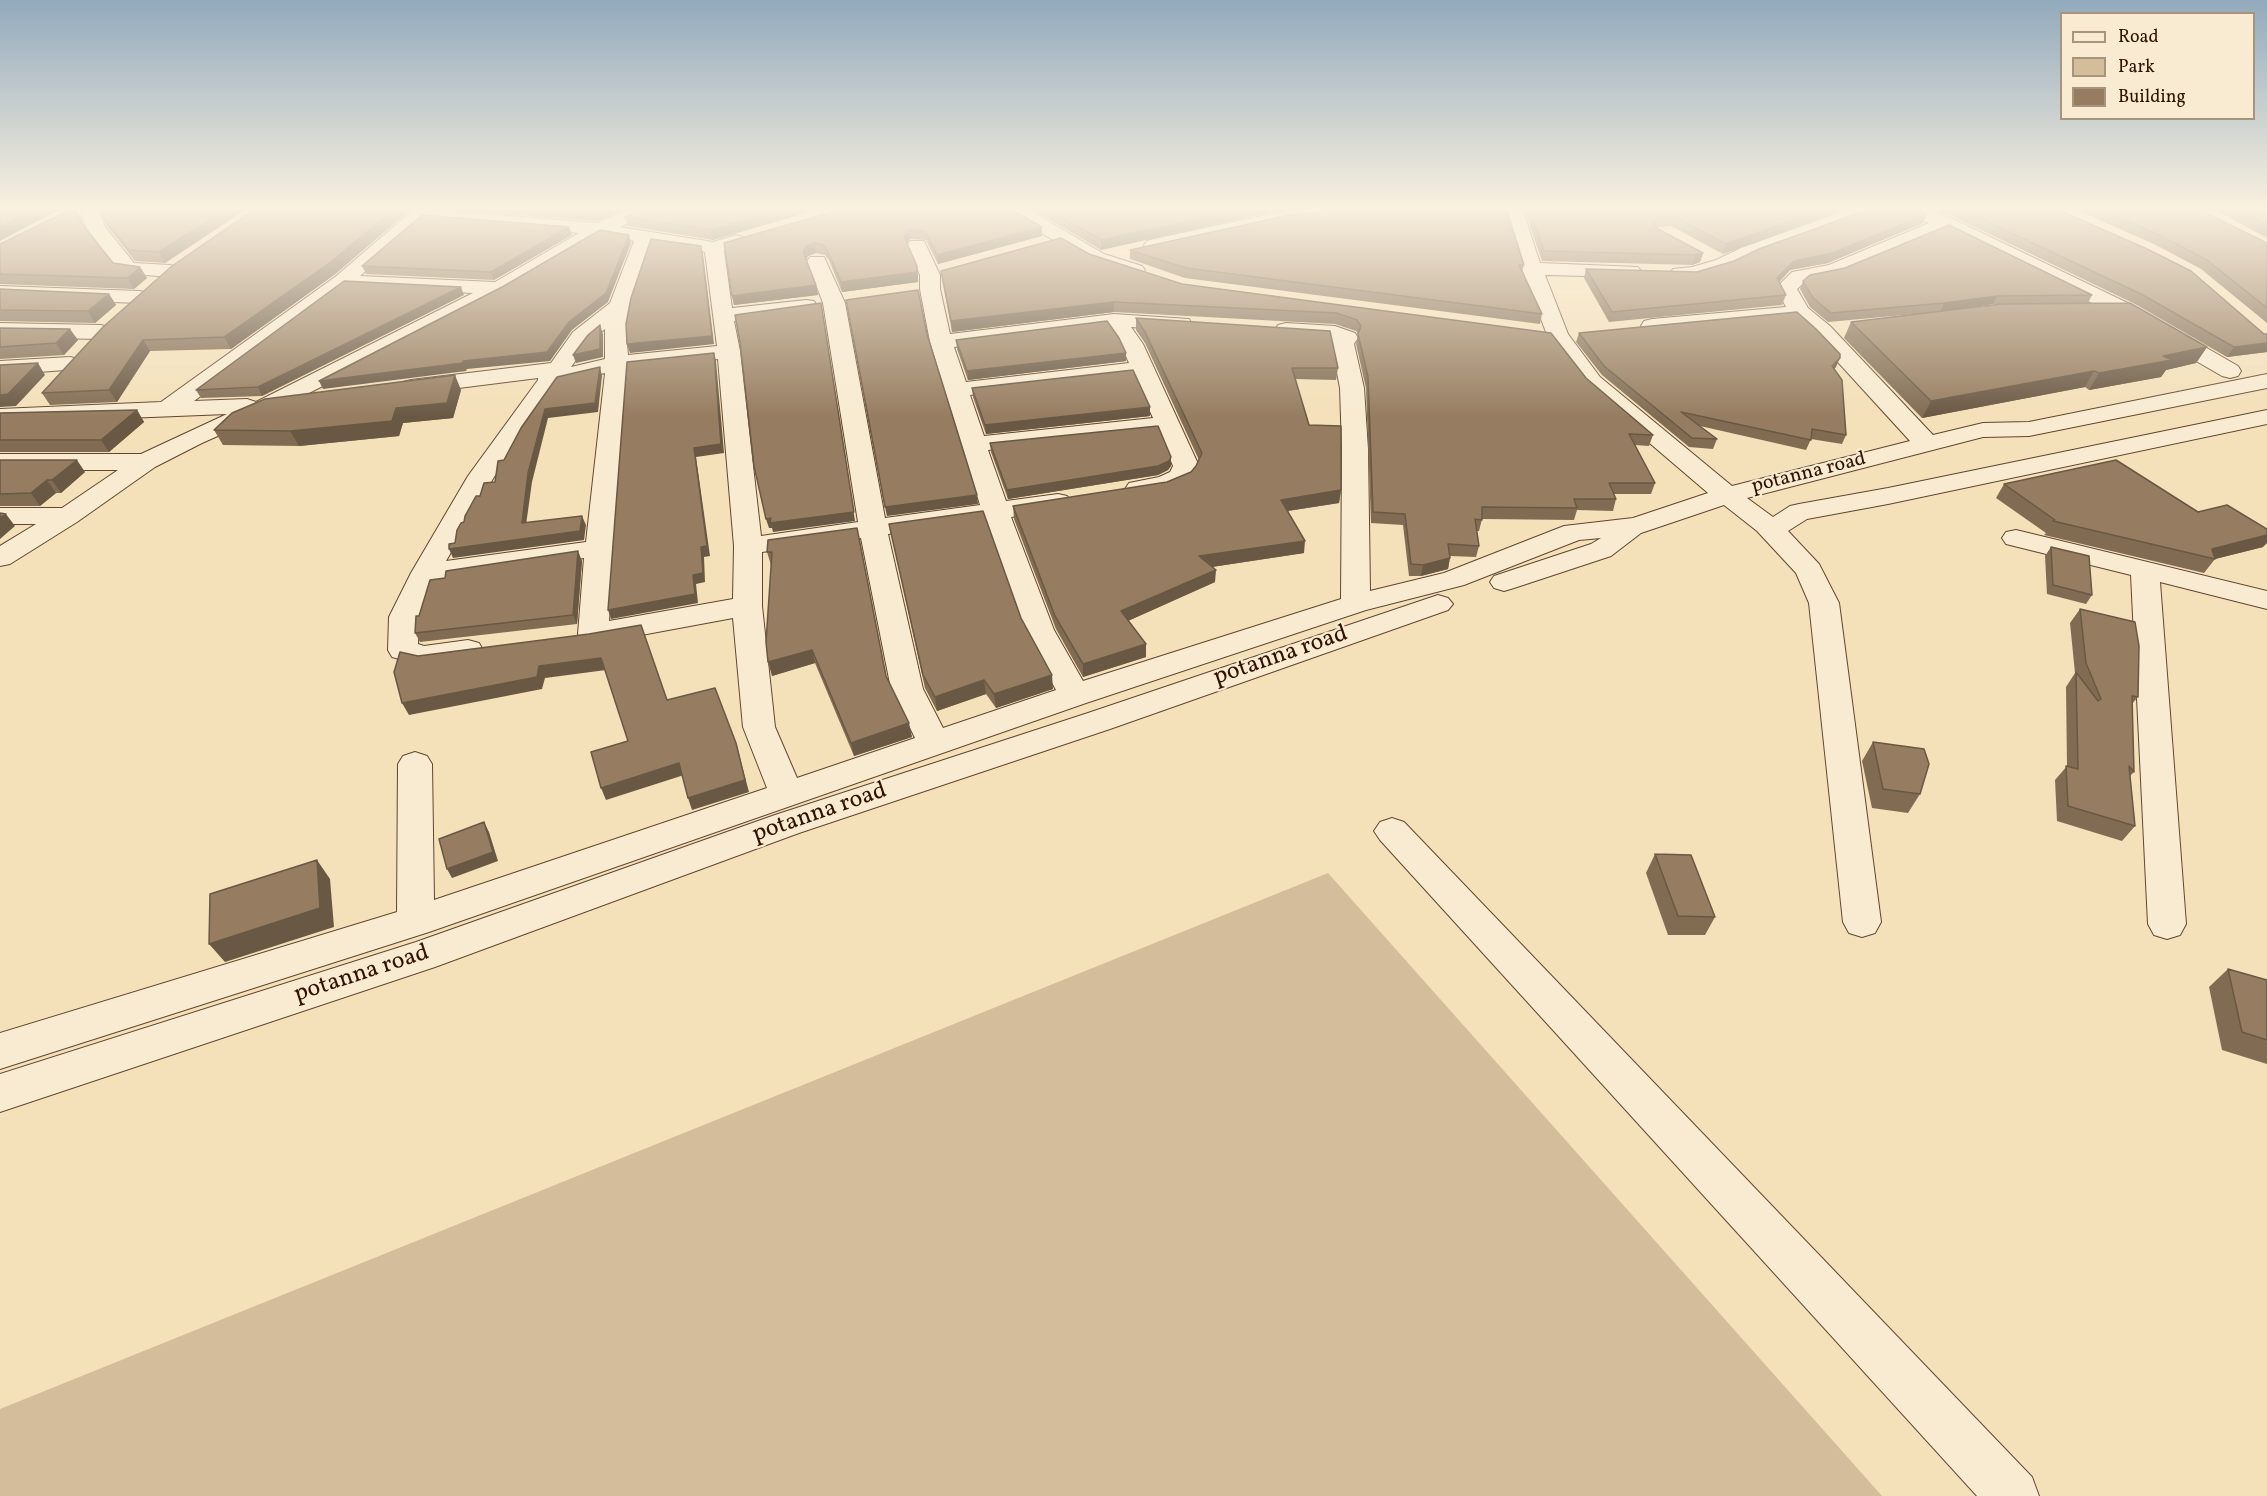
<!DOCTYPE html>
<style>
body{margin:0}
#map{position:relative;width:2267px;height:1496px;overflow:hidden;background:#f4e0b9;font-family:Vollkorn,serif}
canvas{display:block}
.legend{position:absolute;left:2060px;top:12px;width:195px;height:108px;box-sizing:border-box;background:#f8ebd2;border:2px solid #a8947e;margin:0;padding:8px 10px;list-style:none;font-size:18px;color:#311201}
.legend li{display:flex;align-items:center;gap:12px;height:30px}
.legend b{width:30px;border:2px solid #a8947e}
</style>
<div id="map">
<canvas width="2267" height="1496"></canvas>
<ul class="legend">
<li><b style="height:8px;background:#f8ebd2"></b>Road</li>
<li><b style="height:16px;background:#d3bd9a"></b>Park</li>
<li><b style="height:16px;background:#967d61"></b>Building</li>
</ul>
</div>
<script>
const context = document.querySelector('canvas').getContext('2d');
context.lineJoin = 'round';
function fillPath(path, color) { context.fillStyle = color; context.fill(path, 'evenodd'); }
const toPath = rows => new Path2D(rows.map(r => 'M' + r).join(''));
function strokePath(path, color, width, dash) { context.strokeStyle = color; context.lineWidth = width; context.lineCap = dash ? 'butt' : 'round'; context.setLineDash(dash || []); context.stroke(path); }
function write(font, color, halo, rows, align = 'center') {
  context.font = font + ' Vollkorn,serif'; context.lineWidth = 4.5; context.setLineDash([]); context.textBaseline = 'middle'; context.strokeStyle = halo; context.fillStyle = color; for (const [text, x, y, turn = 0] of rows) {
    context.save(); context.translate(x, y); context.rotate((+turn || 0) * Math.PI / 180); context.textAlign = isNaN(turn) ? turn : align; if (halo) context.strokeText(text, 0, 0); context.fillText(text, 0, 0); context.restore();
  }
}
fillPath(toPath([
 [1328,873,1882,1496,0,1496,0,1409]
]), '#d3bd9a');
const minor = toPath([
 [80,208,98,208,105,227,134,263,170,265,177,267,180,271,177,275,170,277,121,273,86,228,80,208],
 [411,208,597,223,631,208,655,208,653,212,620,227,713,242,736,235,743,237,746,241,743,245,724,251,732,308,806,300,814,301,817,306,814,311,734,321,740,351,761,536,858,522,823,303,807,261,810,257,824,257,845,303,885,518,980,505,930,342,920,289,920,275,907,245,910,241,924,241,940,275,940,289,950,334,1114,314,1189,319,1192,324,1189,329,1181,331,1131,327,1143,344,1199,466,1190,482,1175,490,1138,497,1129,495,1125,489,1129,483,1159,477,1170,472,1173,466,1159,432,988,450,1006,501,1058,494,1067,496,1071,502,1067,508,1058,510,1011,517,1054,630,1083,681,1341,599,1342,449,1340,388,1331,342,1332,340,1278,335,1275,330,1278,325,1286,323,1335,326,1355,333,1358,338,1354,344,1364,388,1368,449,1370,591,1444,573,1564,526,1633,518,1708,493,1584,387,1549,340,1522,269,1504,208,1522,208,1540,263,1638,267,1641,271,1638,275,1631,277,1545,275,1568,334,1600,377,1732,486,1910,441,1814,336,1794,319,1652,333,1644,331,1641,326,1644,321,1652,319,1786,307,1776,288,1792,272,1829,265,1929,223,1897,212,1895,208,1922,208,1953,219,2134,306,2238,366,2241,371,2238,376,2230,378,2222,376,2118,316,1945,230,1841,274,1806,281,1797,289,1808,308,1830,326,1933,435,1983,423,2029,422,2267,374,2267,388,2029,436,1983,437,1747,498,1773,517,1790,506,1799,504,1888,488,2267,410,2267,424,1888,504,1807,519,1788,531,1819,564,1839,603,1881,922,1875,933,1862,937,1849,933,1843,922,1809,603,1796,573,1757,531,1724,505,1641,533,1611,556,1514,588,1504,591,1494,588,1490,582,1494,576,1591,544,1601,538,1579,540,1464,585,1366,610,1086,703,429,932,0,1069,0,1033,397,912,398,764,403,756,415,752,427,756,432,764,434,900,767,788,743,727,733,618,593,644,582,641,578,634,584,558,436,580,419,617,418,644,424,646,468,640,479,643,483,650,479,657,424,666,392,657,388,650,389,617,411,573,468,476,538,380,538,378,411,394,403,392,399,387,403,382,411,380,551,363,573,332,610,303,634,241,602,235,506,292,276,410,202,443,155,467,77,522,10,564,0,566,0,546,36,524,0,524,0,508,62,508,118,470,0,470,0,454,141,454,227,414,0,423,0,409,161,402,335,277,411,212,411,208],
 [424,220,481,224,579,233,495,282,360,276,424,220],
 [652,244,705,252,717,346,628,355,626,332,631,306,652,244],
 [347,287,473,293,256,402,247,399,194,401,347,287],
 [1108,327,1121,345,1129,363,966,382,954,347,1108,327],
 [605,329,605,359,571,367,589,342,605,329],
 [718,359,734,546,733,599,609,621,628,369,718,359],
 [605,373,586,542,446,561,494,477,559,384,605,373],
 [1134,376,1153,418,984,436,970,395,1134,376],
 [986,520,1024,630,1056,690,943,728,923,689,888,534,986,520],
 [861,538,891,689,915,738,797,778,775,727,762,606,762,552,861,538],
 [1004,208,1026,208,1104,254,1142,266,1145,270,1142,274,1135,276,1090,262,1006,212,1004,208],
 [1312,208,1375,208,1373,212,1366,214,1289,222,1154,251,1147,249,1144,245,1147,241,1154,239,1289,210,1312,208],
 [1853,208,1879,208,1877,212,1755,256,1730,268,1693,279,1673,277,1670,273,1673,269,1692,267,1716,260,1741,248,1853,208],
 [0,286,140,291,147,293,150,297,147,301,140,303,0,298,0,286],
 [0,323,101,325,109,327,112,332,109,337,101,339,0,337,0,323],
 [70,357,78,359,81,364,78,369,0,375,0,361,70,357],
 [2016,530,2267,591,2267,609,2160,582,2186,924,2180,935,2167,939,2154,935,2148,924,2131,575,2006,544,2002,538,2006,532,2016,530],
 [1438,595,1448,598,1453,604,1448,610,1110,729,799,833,435,967,0,1112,0,1074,416,942,775,815,1088,713,1438,595],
 [1392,818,1404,822,2032,1477,2039,1496,1977,1496,1380,840,1374,831,1380,822,1392,818]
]);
strokePath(minor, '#62462f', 2);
fillPath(minor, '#f8ebd2');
fillPath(toPath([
 [75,208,81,218,83,225,113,263,140,267,147,278,134,289,0,284,0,244],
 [98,208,248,208,165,263,135,261,107,226,101,215],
 [256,208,409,211,334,275,231,349,150,351,117,402,50,405,42,393],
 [430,208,626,208,597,221],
 [822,208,713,240,628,226,625,217,646,210],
 [846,208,1042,236,938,264,926,240,910,239,907,243,918,275,918,282,842,292,829,260,825,255,816,253,808,256,806,260,816,285,818,295,734,305,732,296],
 [1030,208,1288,208,1101,250],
 [1524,208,1847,208,1723,254,1671,226,1656,227,1658,229,1703,253,1700,262,1692,265,1542,261],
 [1928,208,2054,208,2264,334,2267,334,2267,352,2227,357,2135,304,1954,217],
 [2072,208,2196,208,2267,243,2267,323,2201,269,2156,245],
 [2212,208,2267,208,2267,238],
 [1923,223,1828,263,1790,270,1779,282,1786,295,1782,305,1609,322,1584,278,1586,269,1697,272,1734,261],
 [572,235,494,280,366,274,362,266],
 [1130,250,1524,265,1522,271,1542,314,1540,324,1185,278,1130,259],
 [1089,254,1182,284,1551,333,1586,378,1653,435,1649,446,1635,445,1655,483,1651,494,1614,494,1616,499,1613,511,1577,510,1574,520,1482,519,1479,531,1477,531,1479,546,1476,557,1450,556,1448,569,1421,576,1409,576,1403,525,1371,523,1366,388,1356,344,1358,334,1356,331,1335,324,1114,312,952,332,941,271],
 [1803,281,2092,295,2088,303,1993,304,1950,310,2207,347,2196,363,2166,370,2161,377,2089,390,2085,387,1922,418,1844,338,1851,322,1926,313,1828,322,1810,307,1800,289],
 [0,289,109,294,116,305,95,323,0,321],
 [464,295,262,396,201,398,196,390],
 [1136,318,1338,368,1336,380,1295,379,1309,425,1341,490,1339,503,1288,511,1304,553,1212,567,1215,582,1128,621,1146,657,1083,677,1056,629,1014,519,1013,506,1167,482,1191,472,1196,466,1199,460,1145,343,1136,330],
 [0,328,78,340,64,355,0,359],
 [1579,333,1836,367,1834,369,1846,435,1842,444,1811,439,1806,450,1700,426,1717,439,1713,449,1689,447,1602,375,1576,342],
 [956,340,1126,353,1126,361,968,380,957,349],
 [972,388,1150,416,986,434,973,397],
 [461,390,453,418,403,423,399,436,299,446,223,445,214,430],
 [137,410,144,422,109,452,0,452,0,413],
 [990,443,1171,457,1171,466,1168,470,1158,475,1008,499,991,452],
 [0,460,85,472,61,493,56,493,40,506,0,506],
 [2004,484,2198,512,2263,547,2215,559,2204,573,2044,535,2046,533,1996,498],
 [889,524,1021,618,1053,689,996,708,986,694,937,711,925,688],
 [768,540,886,676,912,737,854,756,815,663,772,676,771,565,767,552],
 [2051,547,2092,595,2086,604,2047,594,2045,556],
 [582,561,577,624,420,642,415,633,419,616],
 [2080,609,2138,697,2132,704,2134,772,2130,776,2135,826,2122,841,2057,821,2055,780,2067,766,2066,687,2075,673,2070,623],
 [1873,742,1920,794,1908,813,1872,808,1862,761],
 [1655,854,1715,917,1705,935,1668,935,1646,873],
 [2228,969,2267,980,2267,1064,2222,1050,2209,987]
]), '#816c53');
fillPath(toPath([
 [36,208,62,208,0,241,0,227],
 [75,208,81,218,84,229,78,219],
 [227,208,248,208,165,263,159,252],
 [396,208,409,208,409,211,334,275,231,349,224,337],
 [598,208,626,208,597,221,593,210],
 [789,208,822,208,713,240,711,230],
 [1248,208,1288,208,1101,250,1101,240],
 [1826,208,1847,208,1723,254,1726,244],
 [1927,214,1923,223,1828,263,1790,270,1774,288,1777,278,1794,261],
 [569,227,572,235,494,280,491,272],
 [1042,227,1042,236,938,264,937,255],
 [909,230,910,239,905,246,904,237],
 [629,235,631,243,608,302,572,330,550,361,467,369,466,371,323,389,319,381,463,361],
 [815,243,816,253,808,256,805,262,803,252,806,246],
 [701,246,703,254,714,344,630,353,627,344],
 [1703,253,1700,262,1692,265,1695,255],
 [917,266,918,282,842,292,841,282],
 [140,267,147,278,134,289,128,278],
 [816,285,818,295,734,305,732,296],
 [461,287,464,295,262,396,258,387],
 [109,294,116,305,95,323,88,311],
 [1997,296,1993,304,1940,312,1944,303],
 [1114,302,1114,312,952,332,951,321],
 [821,303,855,521,773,532,772,528,769,528,766,519],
 [600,325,603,334,603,357,576,363,573,355],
 [70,329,78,340,64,355,56,343],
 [143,340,150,351,117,402,109,390],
 [2267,343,2267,352,2227,357,2234,347],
 [2207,347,2196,363,2166,370,2161,377,2089,390,2099,373,2163,356],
 [714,353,716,361,724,453,696,457,710,556,704,557,705,582,696,584,698,603,611,619,608,610,693,575,694,448],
 [1126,353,1126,361,968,380,967,371],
 [1840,358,1836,367,1828,376,1832,366],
 [38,363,45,375,16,406,0,407,0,395],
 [600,367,602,376,598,412,548,418,532,482,525,532,522,523,528,473,545,409],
 [2094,371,2085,387,1922,418,1931,401],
 [455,375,461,390,453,418,403,423,399,436,299,446,290,431,396,408],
 [1150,407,1150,416,986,434,985,425],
 [137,410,144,422,109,452,101,440],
 [1171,457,1171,466,1168,470,1158,475,1008,499,1007,490],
 [77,460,85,472,61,493,52,480],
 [47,480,56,493,40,506,31,493],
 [1341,490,1339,503,1280,512,1281,500],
 [977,495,978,504,887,516,885,507],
 [6,514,15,526,0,539,0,518],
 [582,516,586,525,584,540,453,558,449,549],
 [2267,535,2267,543,2263,547,2215,559,2212,549],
 [1305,541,1304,553,1198,569,1199,556],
 [578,551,582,561,577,624,573,615],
 [1450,558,1448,569,1421,576,1423,565],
 [1216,570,1215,582,1121,624,1121,611],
 [1146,644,1146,657,1083,677,1083,664],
 [812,650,815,663,772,676,768,662],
 [601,658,606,670,545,678,542,689,409,715,402,703,539,666],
 [1052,675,1053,689,996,708,994,694],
 [984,680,986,694,937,711,935,697],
 [909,723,912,737,854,756,851,743],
 [736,743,749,792,692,810,688,798],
 [679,763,684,775,606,800,601,788],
 [484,822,489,832,498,861,452,878,447,869],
 [317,860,330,879,334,927,225,962,209,944]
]), '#695844');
const building = toPath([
 [0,208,36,208,0,227,0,208],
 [74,208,78,219,113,263,140,267,128,278,0,274,0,244,74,208],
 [98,208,227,208,159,252,129,250,101,215,98,208],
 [256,208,396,208,328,264,224,337,143,340,109,390,42,393,103,327,172,266,256,208],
 [565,208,598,208,593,210,565,208],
 [645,208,642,211,653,208,789,208,711,230,625,217,645,208],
 [846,208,1009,208,1042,227,937,255,925,231,909,230,904,237,917,266,917,272,841,282,827,250,823,245,815,243,806,246,803,252,816,285,732,296,724,243,846,208],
 [1045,208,1248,208,1101,240,1045,208],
 [1359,208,1506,208,1524,265,1519,265,1542,314,1186,268,1130,250,1290,215,1359,208],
 [1529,208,1826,208,1726,244,1674,217,1657,217,1653,223,1658,229,1703,253,1695,255,1544,251,1529,208],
 [1873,208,1909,208,1927,214,1832,253,1794,261,1777,278,1786,295,1612,312,1586,269,1697,272,1734,261,1759,249,1873,208],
 [1958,208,2054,208,2145,248,2191,271,2264,334,2267,334,2267,343,2234,347,2141,294,1958,208],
 [2097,208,2196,208,2267,243,2267,308,2207,260,2161,236,2097,208],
 [2234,208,2267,208,2267,225,2234,208],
 [422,215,569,227,491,272,362,266,422,215],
 [1949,225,2092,295,1997,296,1944,303,1831,313,1813,298,1803,281,1810,275,1845,268,1949,225],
 [600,230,629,235,606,293,569,322,547,352,463,361,463,363,319,381,504,286,600,230],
 [1061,238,1089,254,1182,284,1551,333,1586,378,1653,435,1629,434,1655,483,1609,483,1616,499,1574,499,1577,508,1482,507,1482,520,1475,519,1479,546,1448,544,1450,558,1423,565,1411,564,1405,514,1373,512,1368,377,1358,334,1361,326,1357,320,1336,313,1114,302,951,321,941,271,1061,238],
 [651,239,701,246,712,336,627,344,626,324,631,298,651,239],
 [344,281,461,287,258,387,196,390,344,281],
 [0,289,109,294,88,311,0,310,0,289],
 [918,290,927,334,977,495,885,507,846,300,918,290],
 [821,303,854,512,770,523,771,518,766,519,754,466,740,342,735,315,821,303],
 [2130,303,2207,347,2163,356,2172,360,2099,373,2094,371,1931,401,1851,322,2001,304,2130,303],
 [1797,312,1816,329,1840,354,1840,358,1832,366,1842,380,1846,435,1812,429,1811,440,1681,412,1717,439,1692,438,1604,366,1579,333,1797,312],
 [1136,318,1330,331,1338,368,1292,368,1309,425,1341,426,1341,490,1281,500,1305,541,1199,556,1216,570,1121,611,1146,644,1083,664,1055,616,1013,506,1167,482,1191,472,1196,466,1202,453,1145,332,1136,318],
 [1107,321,1119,338,1126,353,967,371,956,340,1107,321],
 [600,325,600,349,573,355,588,335,600,325],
 [0,328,70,329,56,343,0,347,0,328],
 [714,353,721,444,694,448,707,546,701,547,703,573,693,575,695,594,608,610,627,362,714,353],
 [38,363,8,394,0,395,0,365,38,363],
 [600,367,595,403,545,409,528,473,522,523,582,516,580,531,449,549,449,544,455,543,457,530,461,523,464,522,465,516,476,496,480,496,484,483,495,482,498,461,504,460,521,428,557,377,600,367],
 [1133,370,1150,407,985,425,972,388,1133,370],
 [455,375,447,403,396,408,392,421,290,431,214,430,232,413,265,399,455,375],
 [137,410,101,440,0,440,0,413,137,410],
 [1158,426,1171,457,1169,461,1158,466,1007,490,990,443,1158,426],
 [0,460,77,460,52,480,47,480,31,493,0,494,0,460],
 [2116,460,2198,512,2227,505,2267,529,2267,535,2212,549,2215,559,2053,521,2055,520,2004,484,2116,460],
 [983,511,1021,618,1052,675,994,694,984,680,935,697,923,675,889,524,983,511],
 [0,513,6,514,0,518,0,513],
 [857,528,886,676,909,723,851,743,812,650,768,662,766,642,772,552,767,552,768,540,857,528],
 [2051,547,2089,556,2092,595,2053,585,2051,547],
 [578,551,573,615,415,633,416,616,419,616,430,580,445,578,446,571,578,551],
 [2080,609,2135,622,2139,646,2138,697,2132,696,2134,772,2129,766,2135,826,2068,806,2066,766,2078,769,2076,672,2098,701,2101,699,2086,663,2080,609],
 [641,625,667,700,715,688,736,743,745,780,688,798,679,763,601,788,591,752,628,741,601,658,539,666,537,677,402,703,394,672,400,652,418,656,589,634,641,625],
 [1873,742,1924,749,1929,764,1920,794,1883,789,1873,742],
 [484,822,493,852,447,869,439,839,484,822],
 [1655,854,1691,855,1715,917,1678,916,1655,854],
 [317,860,320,908,209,944,210,894,317,860],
 [2228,969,2267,980,2267,1040,2242,1032,2228,969]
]);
fillPath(building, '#967d61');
strokePath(building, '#695844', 1.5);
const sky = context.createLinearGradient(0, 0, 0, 417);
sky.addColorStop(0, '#92aabc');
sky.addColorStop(0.5, '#faf1e0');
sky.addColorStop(1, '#faf1e000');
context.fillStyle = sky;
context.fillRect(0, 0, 2267, 417);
write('20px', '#311201', '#f8ebd2', [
 ["potanna road",1809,474,-14]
]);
write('24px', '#311201', '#f8ebd2', [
 ["potanna road",1281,657,-19],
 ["potanna road",820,814,-19],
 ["potanna road",362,975,-18]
]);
</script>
